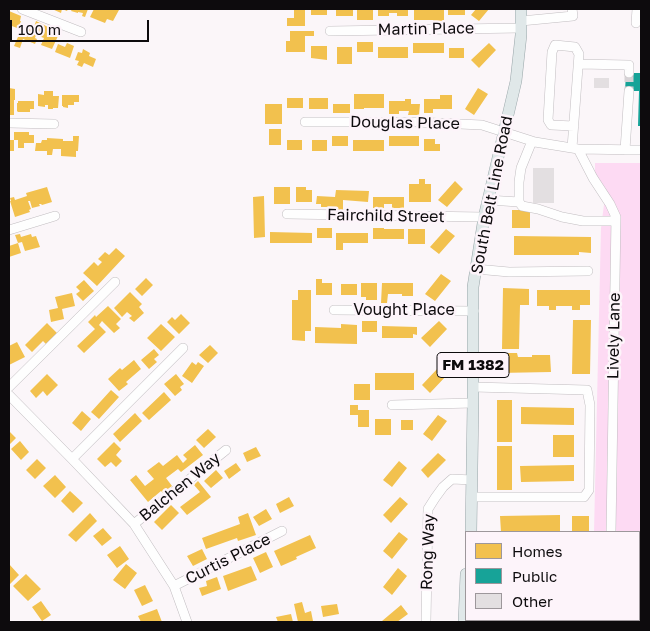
<!DOCTYPE html>
<style>
body{margin:0}
#map{position:relative;width:650px;height:631px;overflow:hidden;background:#fbf6f9;font-family:"Golos Text",sans-serif}
canvas{display:block}
.frame{position:absolute;inset:0;border:10px solid #0d0b0d;pointer-events:none}
.legend{position:absolute;left:465px;top:531px;width:175px;height:90px;box-sizing:border-box;background:#fdf4fa;border:1px solid #9d979b;margin:0;padding:6px 9px;list-style:none;font-size:15px;color:#0d0b0d}
.legend li{display:flex;align-items:center;gap:10px;height:25px}
.legend b{width:25px;border:1px solid #9d979b}
.scale{position:absolute;left:10px;top:20px;width:139px;height:22px;box-sizing:border-box;border:2px solid #0d0b0d;border-top:0;padding-left:6px;font-size:15px;line-height:18px;white-space:nowrap;color:#0d0b0d;-webkit-text-stroke:4px #fdf4fa;paint-order:stroke}
</style>
<div id="map">
<canvas width="650" height="631"></canvas>
<div class="frame"></div>
<ul class="legend">
<li><b style="height:14px;background:#f2c14e"></b>Homes</li>
<li><b style="height:14px;background:#17a398"></b>Public</li>
<li><b style="height:14px;background:#e3dfe1"></b>Other</li>
</ul>
<div class="scale">100 m</div>
</div>
<script>
const context = document.querySelector('canvas').getContext('2d');
context.lineJoin = 'round';
function fillPath(path, color) { context.fillStyle = color; context.fill(path, 'evenodd'); }
const toPath = rows => new Path2D(rows.map(r => 'M' + r).join(''));
function strokePath(path, color, width, dash) { context.strokeStyle = color; context.lineWidth = width; context.lineCap = dash ? 'butt' : 'round'; context.setLineDash(dash || []); context.stroke(path); }
function write(font, color, halo, rows, align = 'center') {
  context.font = font + ' "Golos Text",sans-serif'; context.lineWidth = 5; context.setLineDash([]); context.textBaseline = 'middle'; context.strokeStyle = halo; context.fillStyle = color; for (const [text, x, y, turn = 0] of rows) {
    context.save(); context.translate(x, y); context.rotate((+turn || 0) * Math.PI / 180); context.textAlign = isNaN(turn) ? turn : align; if (halo) context.strokeText(text, 0, 0); context.fillText(text, 0, 0); context.restore();
  }
}
fillPath(toPath([
 [595,163,641,163,641,622,593,622,593,620,639,620,639,532,594,532,601,228,606,189,595,174]
]), '#fddaf3');
fillPath(toPath([
 [52,9,68,9,67,11,62,9,61,13],
 [72,9,88,9,85,17,82,16,83,13,78,12,78,13,71,11],
 [94,9,116,9,119,10,113,21,107,19,105,23,90,17],
 [311,9,327,9,327,15,311,15],
 [336,9,353,9,353,16,336,16],
 [366,9,373,9,373,20,357,20,357,10,366,10],
 [378,9,408,9,408,16,397,16,397,13,389,13,389,16,378,16],
 [448,9,465,9,465,15,448,15],
 [476,9,489,9,479,21,471,15],
 [294,10,305,10,305,26,287,26,287,18,294,18],
 [414,10,444,10,444,21,433,21,433,20,414,20],
 [9,11,21,16,20,21,21,21,20,24,22,25,20,29,9,25],
 [36,21,52,29,50,33,58,36,52,49,41,45,44,38,36,35,35,38,37,39,35,44,23,39,20,48,14,46,21,30,27,33,29,29,33,30],
 [290,31,314,31,314,36,305,36,305,52,286,52,286,41,290,41],
 [357,42,373,42,373,52,357,52],
 [67,43,74,46,70,58,55,52,58,44,65,47],
 [413,43,444,43,444,53,413,53],
 [489,43,496,50,479,68,471,60],
 [311,46,327,46,327,60,311,58],
 [337,47,352,47,352,64,337,64],
 [378,47,408,47,408,58,378,58],
 [449,48,464,48,464,58,449,58],
 [83,49,90,53,89,56,96,59,93,67,84,63,82,67,77,65,79,61,75,60,78,52,82,53],
 [9,88,15,89,15,100,14,100,14,115,9,115],
 [478,88,488,94,474,115,465,109],
 [44,91,53,91,53,96,59,96,58,108,53,108,53,109,48,109,48,105,45,105,45,107,38,106,38,94,44,95],
 [354,94,384,94,384,108,364,108,364,109,354,109],
 [62,95,79,95,79,102,74,102,74,105,68,105,68,108,63,107,63,106,62,106],
 [440,95,452,95,452,109,433,109,433,113,424,113,424,99,440,99],
 [287,98,303,98,303,108,287,108],
 [309,98,328,98,328,109,309,109],
 [405,99,411,99,411,104,420,104,419,115,408,115,409,111,399,111,399,114,389,114,389,101,405,101],
 [18,101,34,101,34,109,30,109,30,112,18,112,17,111,17,103,18,103],
 [265,104,282,104,282,124,265,124],
 [333,104,350,104,350,113,333,113],
 [269,129,281,129,281,145,269,145],
 [14,132,29,132,29,135,34,135,34,143,24,143,24,148,18,148,18,140,14,140],
 [73,136,79,136,78,151,76,151,76,157,61,156,61,149,53,149,52,155,47,155,47,151,35,151,36,143,41,143,42,140,47,140,47,138,63,139,63,141,73,141],
 [332,136,348,136,348,146,332,146],
 [389,136,419,136,419,146,389,146],
 [424,139,435,139,435,144,440,144,440,151,424,151],
 [9,140,14,140,14,151,9,151],
 [287,140,302,140,302,150,287,150],
 [312,140,327,140,327,151,312,151],
 [353,140,384,140,384,151,353,151],
 [419,179,425,179,425,184,431,184,431,202,409,202,409,184,419,184],
 [455,181,463,189,447,207,438,200],
 [47,187,52,202,42,205,41,204,39,204,40,206,32,208,30,201,28,201,31,209,29,210,30,212,15,217,10,201,11,201,10,198,14,197,15,200,27,196,26,193],
 [274,187,290,187,290,204,274,204],
 [296,187,306,187,306,190,312,190,312,202,296,202],
 [336,190,369,191,368,202,343,200,343,210,333,210,333,207,321,207,321,204,316,204,317,196,335,197],
 [264,196,265,237,254,238,253,197],
 [373,197,404,197,404,208,392,208,392,204,384,204,384,208,373,208],
 [512,210,530,210,530,228,512,228],
 [317,228,332,228,332,238,317,238],
 [373,228,384,228,384,229,404,229,404,239,373,239],
 [408,229,425,229,425,244,408,244],
 [446,229,455,236,439,254,430,247],
 [270,232,312,233,312,243,270,243],
 [336,233,368,233,368,243,343,243,343,250,336,250],
 [20,234,21,237,31,234,32,237,36,236,40,247,25,251,22,242,18,243,15,235],
 [514,236,591,237,591,253,579,252,579,255,514,255],
 [18,243,21,253,9,257,9,246],
 [116,248,125,256,97,286,83,273,94,262,98,266,102,262,98,259,105,252,109,255],
 [441,274,451,281,435,301,425,294],
 [146,278,153,285,142,296,135,289],
 [316,279,322,279,322,283,332,283,332,295,316,295],
 [84,280,94,291,83,301,76,294,80,291,76,287],
 [361,283,377,283,377,300,366,300,366,297,361,297],
 [382,283,413,283,413,296,402,296,402,294,388,294,387,303,381,303],
 [341,284,357,284,357,295,341,295],
 [503,288,529,289,529,305,520,305,519,349,502,349],
 [298,290,311,290,311,331,305,331,305,341,292,340,292,300,298,300],
 [537,290,590,290,590,305,580,305,580,310,572,310,572,306,556,306,556,310,549,310,549,306,537,306],
 [130,292,142,304,139,307,144,313,134,322,129,318,132,316,127,312,122,317,114,308],
 [72,293,75,306,62,309,64,319,51,322,49,310,58,308,55,297],
 [108,306,121,319,116,324,120,328,114,333,102,321,99,325,106,332,84,353,77,346,95,329,88,322,95,315,96,317],
 [181,314,190,323,179,334,167,322,172,317,175,320],
 [573,320,591,320,590,374,572,374],
 [362,321,377,321,377,332,362,332],
 [439,321,447,329,430,347,421,338],
 [47,323,57,333,46,344,43,341,32,352,25,345],
 [161,324,175,337,161,351,147,338],
 [341,324,357,325,357,344,315,343,315,327,341,328],
 [382,326,417,327,417,335,413,334,413,338,382,338],
 [17,342,25,357,9,365,9,346],
 [210,345,218,353,208,363,199,355],
 [154,349,159,355,154,359,157,362,149,369,141,360],
 [497,353,517,353,518,357,532,357,532,355,550,355,551,372,498,373],
 [134,360,141,369,126,382,128,384,119,391,108,379,120,368,122,370],
 [192,362,196,365,198,362,204,366,192,383,182,376],
 [439,367,447,375,430,393,422,385],
 [375,373,414,373,414,390,375,390],
 [47,374,58,385,47,396,43,391,36,398,30,391],
 [176,374,184,384,180,387,182,390,175,396,164,384],
 [354,384,370,384,370,400,354,400],
 [111,390,119,397,99,419,91,412],
 [164,392,171,400,149,420,142,413],
 [497,400,512,400,512,442,497,442],
 [350,405,358,405,358,410,369,410,369,427,358,427,358,415,350,415],
 [521,407,574,408,574,425,521,424],
 [82,411,91,419,81,431,72,423],
 [135,413,142,421,120,442,113,434],
 [438,415,447,421,432,441,423,434],
 [375,419,391,419,391,435,375,435],
 [401,420,413,420,413,430,401,430],
 [208,429,216,437,204,448,196,440],
 [9,431,16,438,9,445],
 [553,435,574,435,574,457,553,457],
 [20,441,29,452,21,460,11,449],
 [114,442,121,449,116,455,122,461,116,467,111,462,105,467,97,459],
 [195,445,203,455,181,472,178,469,166,478,172,486,163,493,161,491,148,502,130,480,136,475,145,486,154,479,147,471,159,462,163,466,177,455,183,463,187,459,183,455],
 [497,446,512,446,512,490,497,490],
 [256,447,261,456,247,462,243,453],
 [438,453,446,460,428,478,421,470],
 [37,459,46,468,35,479,26,470],
 [399,461,407,468,392,487,383,480],
 [236,463,241,470,229,479,224,471],
 [574,465,574,481,521,482,520,466],
 [216,470,223,478,211,488,204,481],
 [55,475,66,487,55,498,43,486],
 [198,481,211,497,187,515,180,507,200,492,194,485],
 [70,491,83,503,73,513,61,501],
 [289,497,294,506,280,513,276,504],
 [400,497,408,504,391,523,383,515],
 [171,505,179,513,162,530,154,522],
 [266,509,272,519,259,526,253,517],
 [90,513,97,521,76,542,68,535],
 [248,513,256,535,238,541,237,538,206,549,202,538,240,524,238,517],
 [560,515,560,532,501,532,500,516],
 [572,516,589,516,589,532,572,532],
 [103,528,112,538,102,546,93,536],
 [399,532,408,539,392,559,383,551],
 [310,535,316,548,296,557,297,559,281,566,274,551],
 [120,546,129,559,117,568,107,555],
 [202,549,207,559,193,566,187,556],
 [266,552,273,567,260,573,253,558],
 [9,564,19,575,9,585],
 [126,564,137,573,125,589,113,580],
 [251,566,257,580,228,591,223,576],
 [398,568,407,576,392,595,383,587],
 [26,574,41,589,28,601,13,586],
 [217,577,221,589,202,596,199,588,207,586,206,581],
 [145,585,153,601,142,606,134,590],
 [41,601,51,615,42,621,32,607],
 [302,602,305,613,311,611,313,621,298,622,294,604],
 [337,604,339,614,323,617,321,606],
 [401,605,408,614,397,622,383,622,382,621],
 [157,609,162,622,141,622,138,616],
 [291,614,293,622,278,622,276,617]
]), '#f2c14e');
fillPath(toPath([
 [626,73,641,73,641,126,638,126,639,91,625,91]
]), '#17a398');
fillPath(toPath([
 [594,78,609,78,609,88,594,88],
 [533,168,554,168,554,203,533,203]
]), '#e3dfe1');
strokePath(toPath([
 [629,73,629,91]
]), '#d7d3d6', 9, [9, 4.5]);
const minor = toPath([
 [22,9,81,32],
 [521,21,573,16,572,9],
 [636,23,637,9],
 [330,31,521,28],
 [579,64,629,65,629,73],
 [305,122,415,122,482,125,535,142,578,149,641,150],
 [9,123,54,124],
 [532,141,521,168,519,182,519,202,522,206,538,209,562,217,583,221,616,221],
 [572,148,579,54,575,47,555,45,552,52,548,120,551,125,574,126],
 [578,149,593,178,610,204,616,217,611,532],
 [625,150,629,91],
 [488,200,519,202],
 [287,214,484,217],
 [9,230,55,216],
 [476,269,509,272,588,271],
 [334,310,474,311],
 [9,387,115,282],
 [9,395,72,459,134,524,174,586,187,622],
 [392,405,473,403],
 [72,459,183,348],
 [471,497,584,497,589,490,590,405,587,390,473,387],
 [134,524,226,450],
 [174,586,282,531],
 [426,622,428,509,435,498,443,487,452,479,472,480],
 [610,622,610,620]
]);
const major = toPath([
 [471,532,473,403,473,287,484,217,516,81,521,35,521,9],
 [464,622,466,574]
]);
strokePath(minor, '#c1bdc0', 10);
strokePath(major, '#99a6a9', 12);
strokePath(minor, '#fefefe', 9);
strokePath(major, '#e0e8e9', 11);
for (const [x, y, w] of [
 [473,365,72]
]) { const box = new Path2D(); box.roundRect(x - w / 2, y - 12.5, w, 25, 4); context.fillStyle = '#fdf4fa'; context.fill(box); strokePath(box, '#0d0b0d', 1); }
write('bold 15px', '#0d0b0d', null, [
 ["FM 1382",473,365]
]);
write('16px', '#0d0b0d', '#fdf4fa', [
 ["Martin Place",426,29,-1],
 ["Douglas Place",405,123,1],
 ["South Belt Line Road",492,195,-79],
 ["Fairchild Street",386,216,1],
 ["Vought Place",404,310],
 ["Lively Lane",614,336,-89],
 ["Balchen Way",180,487,-39],
 ["Rong Way",428,552,-88],
 ["Curtis Place",228,559,-27]
]);
</script>
